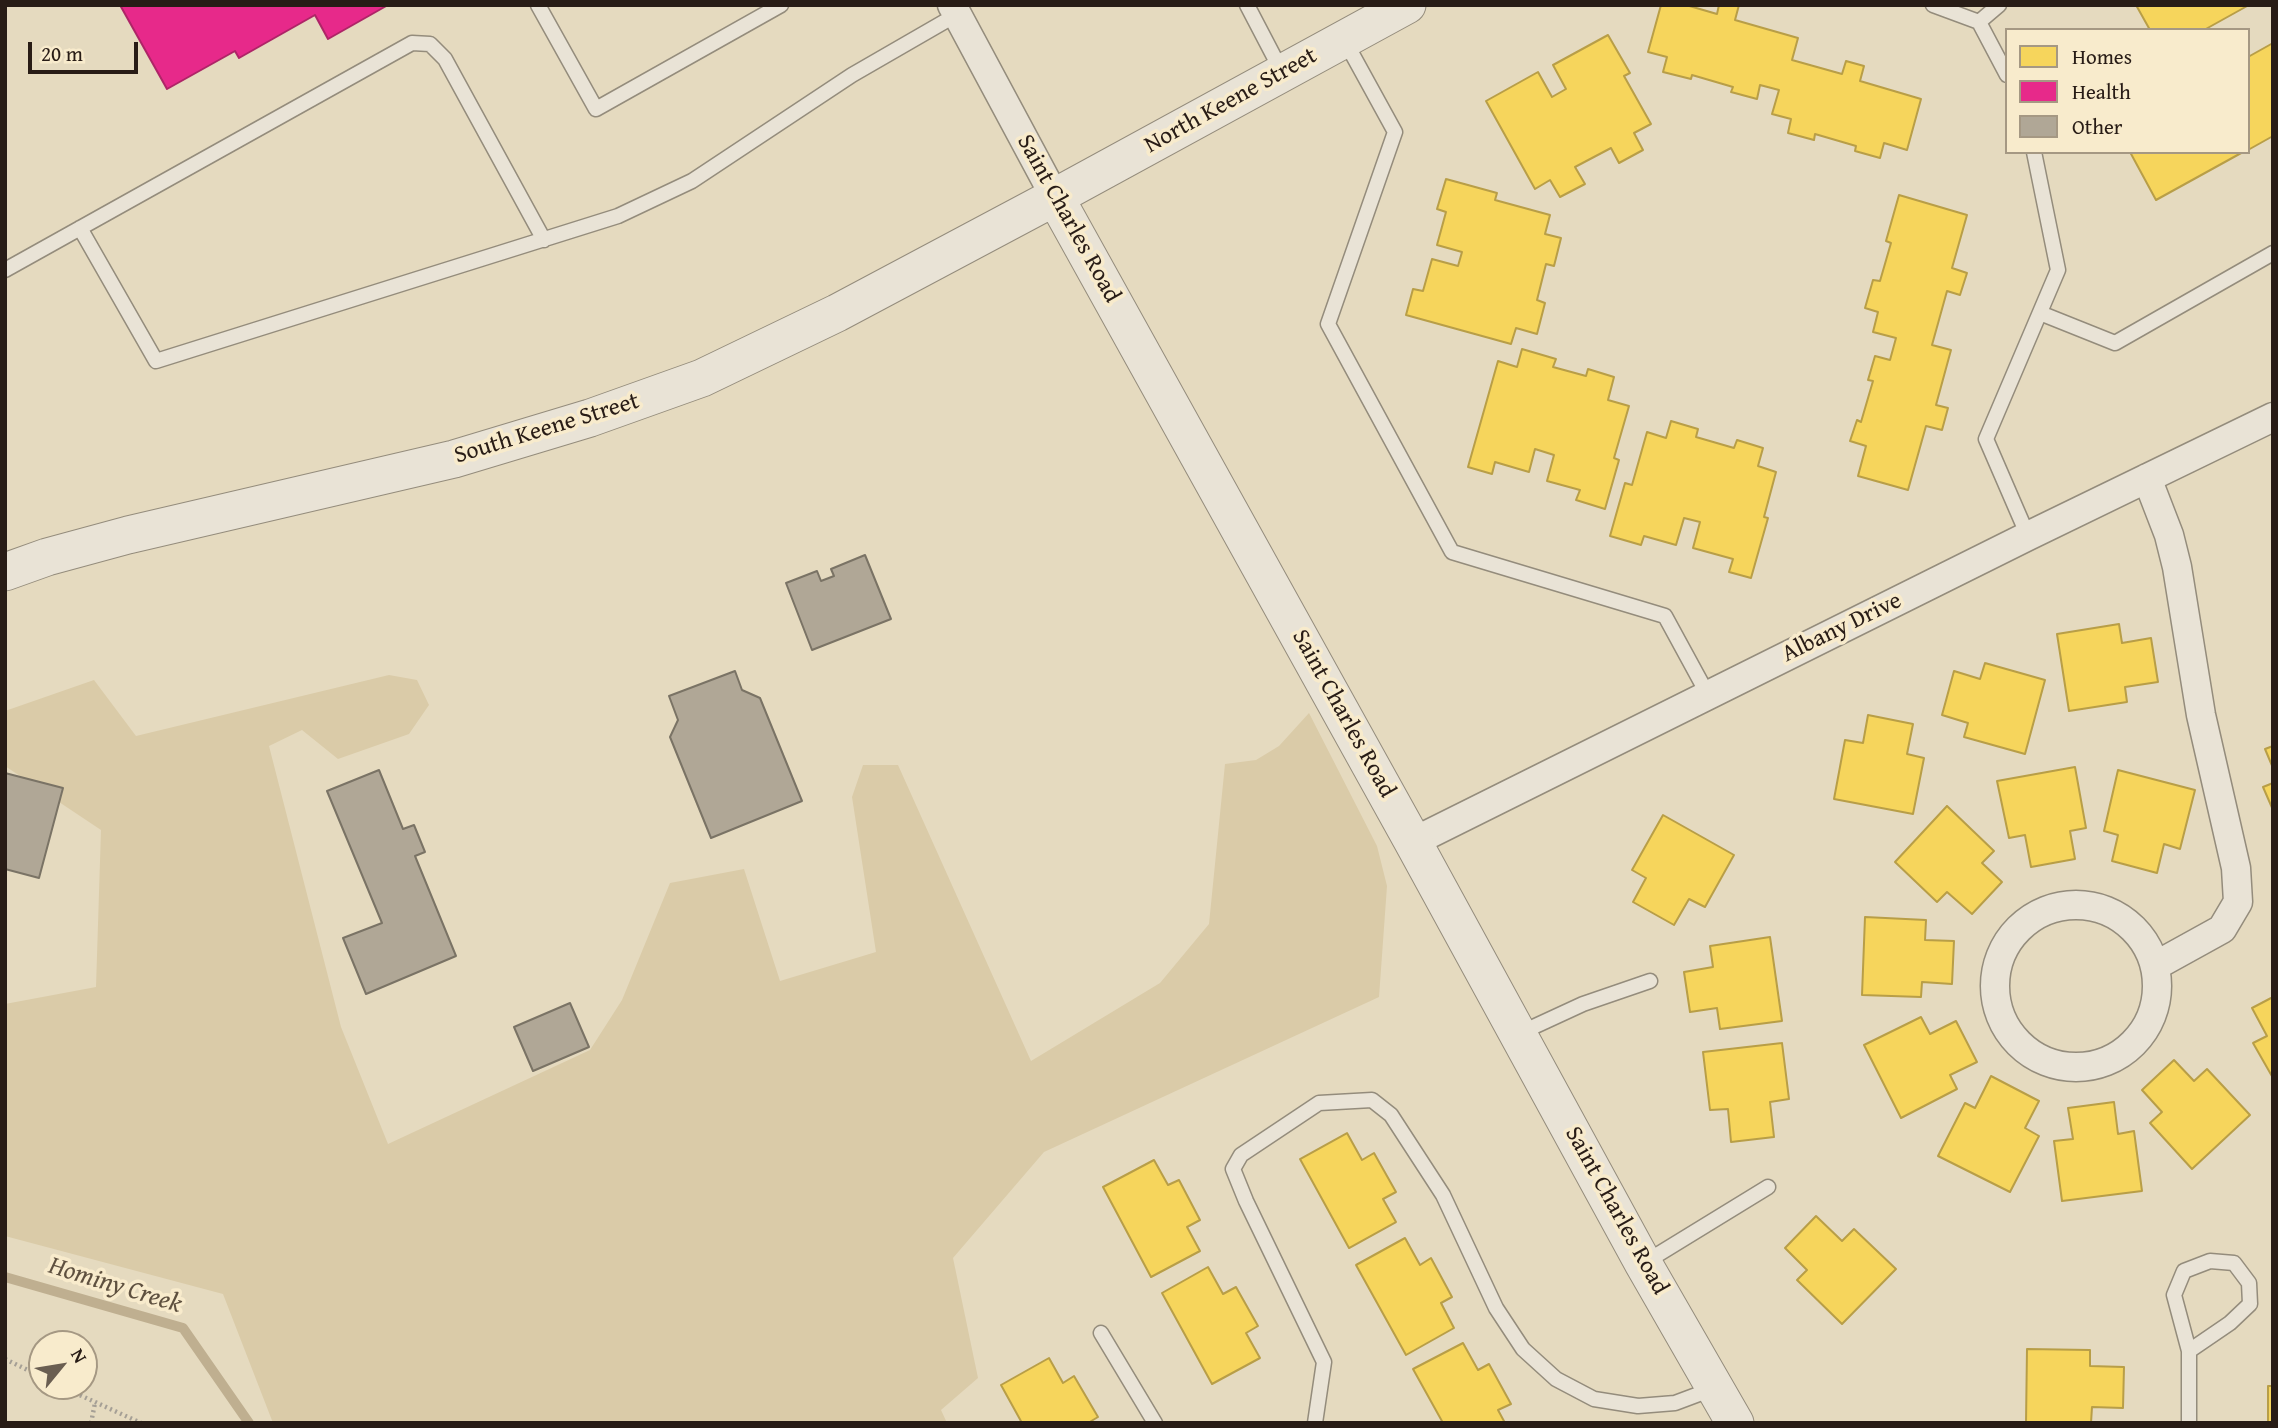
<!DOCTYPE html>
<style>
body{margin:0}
#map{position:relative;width:2278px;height:1428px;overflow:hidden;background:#e5dabf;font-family:"Gentium Book Plus",serif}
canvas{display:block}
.frame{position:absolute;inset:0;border:7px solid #281c16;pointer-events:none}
.legend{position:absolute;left:2005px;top:28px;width:245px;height:126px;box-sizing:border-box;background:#f8ebcc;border:2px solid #a59883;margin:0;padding:9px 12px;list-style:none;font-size:21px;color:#281c16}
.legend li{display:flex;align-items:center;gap:14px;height:35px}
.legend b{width:35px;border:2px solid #a59883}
.north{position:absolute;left:28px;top:1330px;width:70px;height:70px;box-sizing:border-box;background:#f8ebcc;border:2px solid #a59883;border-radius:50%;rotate:60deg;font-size:19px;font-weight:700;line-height:28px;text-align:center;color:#281c16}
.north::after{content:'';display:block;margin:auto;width:24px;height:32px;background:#6a5e51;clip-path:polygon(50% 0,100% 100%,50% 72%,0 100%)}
.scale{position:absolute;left:28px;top:42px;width:110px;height:32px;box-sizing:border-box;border:4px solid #281c16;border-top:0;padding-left:9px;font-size:21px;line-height:24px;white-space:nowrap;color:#281c16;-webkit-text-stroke:5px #f8ebcc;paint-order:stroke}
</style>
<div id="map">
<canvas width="2278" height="1428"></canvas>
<div class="frame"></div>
<ul class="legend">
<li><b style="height:19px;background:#f6d55c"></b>Homes</li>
<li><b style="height:19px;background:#e7298a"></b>Health</li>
<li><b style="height:19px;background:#b0a796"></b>Other</li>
</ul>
<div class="north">N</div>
<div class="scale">20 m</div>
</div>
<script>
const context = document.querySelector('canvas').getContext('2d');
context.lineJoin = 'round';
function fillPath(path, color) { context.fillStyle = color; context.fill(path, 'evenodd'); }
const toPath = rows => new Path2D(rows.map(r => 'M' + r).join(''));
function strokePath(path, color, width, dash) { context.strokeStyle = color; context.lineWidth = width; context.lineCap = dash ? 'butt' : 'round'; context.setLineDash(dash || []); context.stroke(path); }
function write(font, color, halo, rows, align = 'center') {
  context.font = font + ' "Gentium Book Plus",serif'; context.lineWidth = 7; context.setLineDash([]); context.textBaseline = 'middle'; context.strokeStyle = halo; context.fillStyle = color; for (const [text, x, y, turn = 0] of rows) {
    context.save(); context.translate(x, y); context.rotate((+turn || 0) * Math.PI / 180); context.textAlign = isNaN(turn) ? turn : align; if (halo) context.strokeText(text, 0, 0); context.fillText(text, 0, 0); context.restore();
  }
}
fillPath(toPath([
 [389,675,417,680,429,705,409,734,338,759,302,730,269,746,341,1027,388,1144,590,1050,622,1000,670,883,744,869,780,981,876,952,852,797,863,765,898,765,1031,1061,1160,983,1209,924,1225,764,1256,760,1279,746,1309,713,1377,846,1387,886,1379,997,1044,1152,953,1258,978,1378,941,1410,947,1423,273,1423,223,1294,5,1236,5,1004,96,987,101,830,5,766,5,711,94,680,136,736]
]), '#dacba8');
const homes = toPath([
 [1661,5,1686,5,1717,14,1719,5,1739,5,1735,20,1798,38,1792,60,1842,74,1846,61,1864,66,1860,81,1921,99,1907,150,1884,143,1880,158,1855,151,1856,146,1815,134,1814,140,1788,133,1791,119,1772,114,1779,90,1760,85,1757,99,1731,92,1733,87,1692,75,1691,79,1663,72,1667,57,1648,52,1661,5],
 [2136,5,2249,5,2204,30,2150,30,2136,5],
 [1608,35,1630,73,1624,76,1651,124,1634,133,1643,150,1619,163,1611,148,1575,167,1585,184,1560,197,1550,180,1535,189,1486,101,1538,72,1552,97,1566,89,1553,65,1608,35],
 [2273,43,2273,136,2248,150,2248,57,2273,43],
 [2130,152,2243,152,2156,200,2130,152],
 [1446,179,1497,193,1495,200,1550,215,1545,234,1561,238,1554,266,1546,264,1537,300,1545,303,1537,334,1516,328,1511,344,1406,315,1413,289,1423,291,1432,259,1458,266,1462,252,1437,245,1446,212,1437,209,1446,179],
 [1899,195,1967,215,1952,268,1967,273,1960,295,1947,291,1932,345,1951,350,1936,405,1948,408,1942,430,1926,426,1908,490,1858,476,1866,446,1850,441,1857,420,1861,422,1873,381,1868,380,1875,356,1890,360,1896,338,1873,332,1878,312,1865,308,1873,280,1880,281,1891,243,1886,241,1899,195],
 [1522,349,1556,359,1553,367,1586,376,1588,369,1614,377,1608,400,1629,406,1614,458,1619,460,1605,509,1576,500,1580,490,1547,481,1554,455,1535,449,1529,472,1495,462,1492,474,1468,467,1498,361,1517,367,1522,349],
 [1671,421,1698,429,1696,437,1734,448,1737,440,1763,448,1758,466,1776,472,1764,517,1768,518,1751,578,1729,572,1733,559,1693,548,1700,522,1684,518,1676,545,1644,536,1641,545,1610,536,1625,483,1632,485,1647,432,1666,438,1671,421],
 [2119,624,2122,643,2151,638,2158,682,2125,687,2127,702,2069,711,2057,634,2119,624],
 [1985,663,2045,680,2025,754,1964,737,1968,723,1942,715,1954,671,1980,679,1985,663],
 [1868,715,1913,724,1907,754,1924,758,1913,814,1834,799,1845,740,1863,743,1868,715],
 [2273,746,2273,768,2265,749,2273,746],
 [2075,767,2086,828,2070,831,2075,859,2031,867,2025,835,2009,838,1997,781,2075,767],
 [2118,770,2195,790,2180,849,2164,844,2157,873,2112,861,2118,835,2104,831,2118,770],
 [2273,783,2273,810,2263,787,2273,783],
 [1947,806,1994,851,1982,863,2002,882,1972,914,1947,892,1937,902,1895,862,1947,806],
 [1663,815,1734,855,1705,907,1689,899,1674,925,1633,902,1646,878,1632,870,1663,815],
 [1865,917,1926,920,1925,940,1954,941,1952,984,1922,982,1921,997,1862,995,1865,917],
 [1770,937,1782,1021,1720,1029,1717,1008,1690,1012,1684,972,1713,967,1710,946,1770,937],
 [2273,997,2273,1078,2253,1043,2267,1036,2252,1008,2273,997],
 [1921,1017,1930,1034,1956,1021,1977,1062,1950,1075,1957,1089,1901,1118,1864,1045,1921,1017],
 [1782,1043,1789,1099,1770,1102,1774,1137,1731,1142,1728,1109,1710,1110,1703,1052,1782,1043],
 [2174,1060,2194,1081,2207,1069,2250,1115,2192,1169,2150,1123,2162,1112,2142,1090,2174,1060],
 [1991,1076,2039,1101,2025,1128,2039,1136,2010,1192,1938,1156,1965,1103,1975,1108,1991,1076],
 [2114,1102,2118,1134,2134,1131,2142,1191,2062,1201,2054,1141,2073,1139,2068,1108,2114,1102],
 [1347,1133,1362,1160,1374,1153,1396,1192,1383,1199,1396,1222,1349,1248,1300,1159,1347,1133],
 [1154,1160,1168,1185,1179,1180,1200,1220,1187,1227,1200,1251,1151,1277,1103,1187,1154,1160],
 [1816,1216,1842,1241,1854,1229,1896,1269,1842,1324,1797,1280,1807,1270,1785,1248,1816,1216],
 [1405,1238,1420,1265,1431,1258,1452,1297,1441,1303,1454,1328,1406,1355,1356,1265,1405,1238],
 [1208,1267,1223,1294,1236,1287,1258,1326,1246,1333,1260,1358,1212,1384,1162,1293,1208,1267],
 [1463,1343,1478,1370,1489,1364,1511,1404,1498,1410,1505,1423,1443,1423,1413,1369,1463,1343],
 [2027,1349,2090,1350,2090,1366,2124,1367,2123,1408,2092,1407,2091,1423,2026,1423,2027,1349],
 [1049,1358,1063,1383,1074,1376,1098,1417,1088,1423,1022,1423,1001,1385,1049,1358],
 [2268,1386,2273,1386,2273,1423,2268,1423,2268,1386]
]);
fillPath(homes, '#f6d55c');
strokePath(homes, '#b89e47', 2);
const health = toPath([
 [120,5,388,5,328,39,315,15,239,58,235,51,167,89,120,5]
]);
fillPath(health, '#e7298a');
strokePath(health, '#ae2567', 2);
strokePath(toPath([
 [5,1277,183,1328,249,1423]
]), '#bfaf90', 10);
const building = toPath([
 [865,555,891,619,812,650,786,583,817,571,821,581,834,576,831,569,865,555],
 [735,671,742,690,760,698,802,801,711,838,670,737,678,720,669,696,735,671],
 [379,770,403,829,414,825,425,852,415,856,456,956,366,994,343,938,382,923,327,791,379,770],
 [5,773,63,788,39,878,5,869,5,773],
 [570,1003,589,1047,533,1071,514,1027,570,1003]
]);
fillPath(building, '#b0a796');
strokePath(building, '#7a7365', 2);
const service = toPath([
 [538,5,596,109,781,5],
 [1247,5,1282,72],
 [1933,5,1979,22,2007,75],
 [1979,22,1999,5],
 [1345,41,1395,132,1328,324,1452,552,1665,616,1708,695],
 [80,228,156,361,618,216,692,181,852,75,956,15],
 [5,270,412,43,430,44,445,59,544,240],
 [2040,313,2115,343,2273,253],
 [2028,536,1986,439,2058,270,2034,152],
 [1518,1034,1583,1004,1650,981],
 [1644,1263,1768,1187],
 [1101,1333,1155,1423],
 [1315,1423,1324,1362,1246,1201,1233,1169,1241,1155,1319,1103,1372,1100,1391,1115,1443,1195,1496,1308,1523,1349,1556,1379,1594,1399,1638,1406,1675,1403,1715,1388],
 [2189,1423,2189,1351,2174,1295,2184,1271,2210,1261,2234,1263,2249,1283,2250,1304,2230,1323,2189,1351]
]);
const minor = toPath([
 [952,5,1055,197],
 [2147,478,2169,535,2177,567,2201,715,2236,868,2238,902,2222,929,2155,966],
 [1413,842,2028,536,2273,417],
 '1995 986a81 81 0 1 1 162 0a81 81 0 1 1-162 0Z'
]);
const tertiary = toPath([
 [1055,197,1413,842,1643,1263,1735,1423],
 [5,572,47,557,128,535,454,459,590,418,702,378,837,313,1055,197,1407,5]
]);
strokePath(service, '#948c7c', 17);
strokePath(minor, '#948c7c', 31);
strokePath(tertiary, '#948c7c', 39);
strokePath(toPath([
 [5,1359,42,1377],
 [60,1386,141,1423],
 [91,1423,95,1403]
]), '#a59f95', 4.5, [2, 3.5]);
strokePath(service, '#e9e3d6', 14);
strokePath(minor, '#e9e3d6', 28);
strokePath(tertiary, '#e9e3d6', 37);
write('24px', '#281c16', '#f8ebcc', [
 ["North Keene Street",1231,101,-29],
 ["Saint Charles Road",1068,219,61],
 ["South Keene Street",547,429,-17],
 ["Albany Drive",1842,628,-26],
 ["Saint Charles Road",1343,714,61],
 ["Saint Charles Road",1616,1211,61]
]);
write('italic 26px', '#5e503f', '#f8ebcc', [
 ["Hominy Creek",115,1286,17]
]);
</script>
